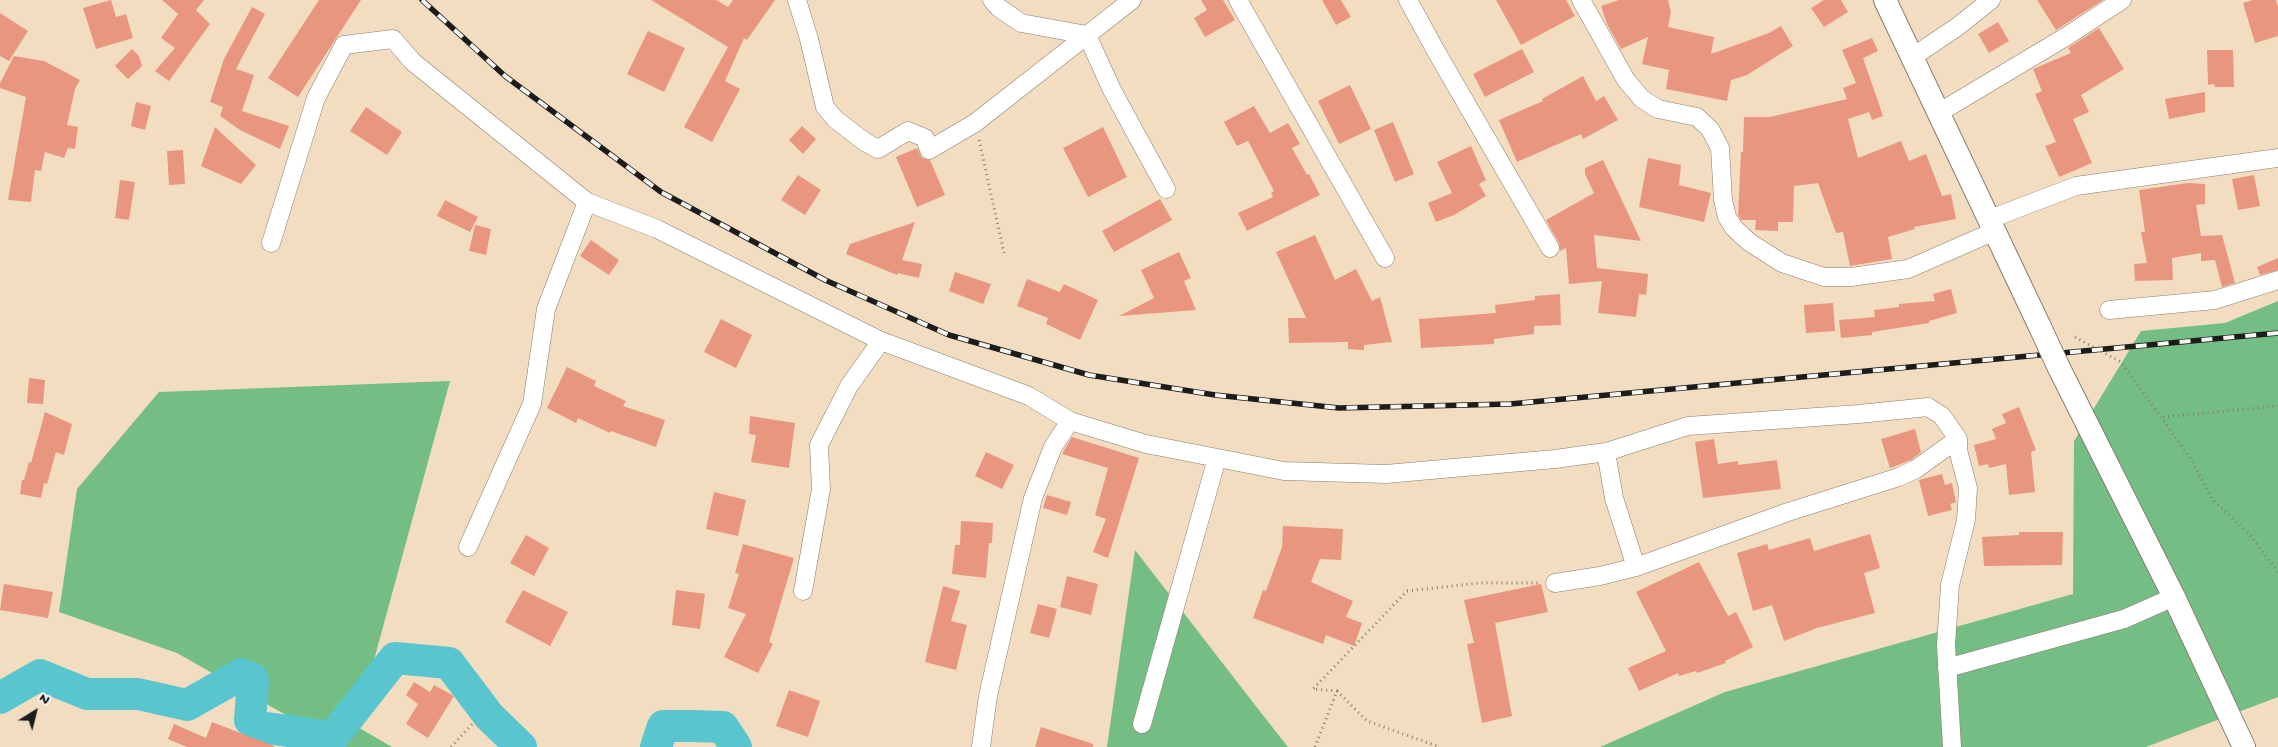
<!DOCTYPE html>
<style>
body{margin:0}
#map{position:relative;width:2278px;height:747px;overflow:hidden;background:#f3ddc0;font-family:"Gochi Hand",sans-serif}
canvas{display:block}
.north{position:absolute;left:10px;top:687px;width:50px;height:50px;-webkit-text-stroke:4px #f6f6f2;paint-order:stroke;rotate:36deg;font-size:14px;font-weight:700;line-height:20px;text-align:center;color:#1c1c1c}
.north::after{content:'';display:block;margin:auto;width:18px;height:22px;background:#1c1c1c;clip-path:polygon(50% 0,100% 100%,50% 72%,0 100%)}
</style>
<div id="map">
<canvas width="2278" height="747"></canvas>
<div class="north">N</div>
</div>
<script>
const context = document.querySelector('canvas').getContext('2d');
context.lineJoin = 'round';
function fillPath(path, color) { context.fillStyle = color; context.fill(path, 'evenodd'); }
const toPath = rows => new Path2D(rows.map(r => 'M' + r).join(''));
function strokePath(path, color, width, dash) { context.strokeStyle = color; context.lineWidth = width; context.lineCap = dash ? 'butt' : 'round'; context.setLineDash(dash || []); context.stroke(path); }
fillPath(toPath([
 [2278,301,2278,697,2146,747,1600,747,1725,692,2073,594,2074,441,2141,331,2225,323],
 [450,381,356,726,392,747,342,747,177,653,59,612,77,489,159,392],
 [1135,550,1255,705,1288,747,1107,747]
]), '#74be85');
strokePath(toPath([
 [0,698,40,675,87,694,138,694,187,705,242,674,253,679,250,720,259,727,333,737,395,658,449,663,489,716,521,747],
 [656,747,663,726,693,726,723,727,736,747]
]), '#59c6cf', 32);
fillPath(toPath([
 [111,0,116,17,126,14,133,38,96,49,83,8],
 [162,0,204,0,196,10,210,24,169,81,155,71,175,48,161,38,178,14],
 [319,0,361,0,298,97,268,78],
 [651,0,716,0,728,7,733,0,775,0,747,40,744,38,725,81,740,89,712,142,684,127,728,47],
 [1201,0,1223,0,1235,20,1205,37,1194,18,1207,10],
 [1322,0,1341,0,1351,17,1336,25],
 [1496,0,1566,0,1575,16,1521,45],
 [1619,0,1668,0,1671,12,1668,27,1714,37,1711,54,1769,33,1781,26,1793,46,1747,75,1731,80,1727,101,1666,89,1669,70,1642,64,1648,37,1621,49,1607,24,1601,6],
 [1824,0,1841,0,1848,12,1824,27,1811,8],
 [2037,0,2103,0,2056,30],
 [2253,0,2276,0,2278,7,2278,36,2255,43,2243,3],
 [252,7,265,14,236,69,254,75,242,111,289,126,280,149,240,130,220,116,223,107,210,102,224,59],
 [0,13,28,31,9,61,0,56],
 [1998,22,2009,41,1989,53,1978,34],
 [2099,28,2124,69,2081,95,2089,112,2073,119,2092,163,2059,177,2045,146,2056,142,2035,94,2042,91,2033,69,2071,53,2068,48],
 [648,31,685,48,664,92,627,74],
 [1872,38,1878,51,1863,58,1883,116,1872,120,1869,112,1848,119,1858,158,1901,141,1909,161,1926,154,1942,196,1951,194,1956,219,1914,227,1915,229,1888,237,1892,259,1850,266,1843,232,1836,233,1818,183,1794,186,1793,222,1778,222,1778,231,1755,230,1756,220,1741,220,1738,215,1741,152,1743,152,1744,117,1770,117,1847,99,1843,88,1856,83,1842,50],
 [132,49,139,56,142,66,128,79,115,66],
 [1522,49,1534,72,1485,97,1473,74],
 [2207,50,2233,50,2234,87,2215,87,2214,84,2208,85],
 [14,56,44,61,80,80,75,89,67,125,78,127,75,149,68,148,64,158,45,152,41,171,35,170,31,202,8,200,26,97,0,88,0,83],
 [1583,76,1596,101,1604,96,1618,120,1583,139,1581,134,1517,162,1499,120,1543,101,1542,99],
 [1350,85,1371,129,1339,144,1318,101],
 [2205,92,2205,112,2169,119,2165,99],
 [136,102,151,106,145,130,131,126],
 [1254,106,1270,133,1288,123,1300,144,1292,148,1307,175,1309,174,1320,195,1247,231,1238,213,1273,197,1271,193,1274,191,1248,141,1237,146,1224,122],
 [366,107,402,132,387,155,350,131],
 [1393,122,1414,174,1395,182,1374,130],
 [802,126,816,139,803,154,789,140],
 [215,127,256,165,241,184,201,166],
 [1103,127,1127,177,1088,197,1063,148],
 [1471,146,1486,180,1479,184,1486,196,1454,215,1436,222,1428,203,1452,193,1437,162],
 [917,148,922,158,930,160,945,195,917,207,896,157],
 [183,150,185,184,169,185,167,151],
 [1648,158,1681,165,1679,185,1711,193,1704,222,1639,207],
 [1603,160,1641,241,1594,235,1597,268,1648,274,1646,295,1639,294,1636,317,1598,313,1602,281,1569,284,1566,248,1560,251,1559,243,1546,220,1594,193,1585,174,1585,168],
 [798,175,821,190,805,215,781,200],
 [2254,175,2260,206,2238,210,2232,179],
 [120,180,135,182,129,220,115,218],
 [2188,183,2205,184,2205,204,2196,205,2201,236,2222,235,2235,283,2222,287,2215,260,2201,261,2201,253,2172,258,2173,280,2135,281,2134,264,2147,263,2141,232,2145,232,2139,190],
 [1160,199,1172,220,1114,252,1102,231],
 [445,200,478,217,470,232,437,216],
 [915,222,902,260,922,264,919,278,898,273,897,275,846,254,850,244],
 [475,225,491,229,486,255,469,251],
 [1315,235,1335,280,1356,269,1372,301,1380,297,1392,342,1364,345,1364,350,1348,349,1348,342,1289,343,1288,318,1306,318,1276,252],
 [591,240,619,260,609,275,580,256],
 [1179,252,1191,278,1184,281,1196,310,1119,316,1154,298,1141,270],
 [2278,258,2278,270,2260,275,2257,267],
 [955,272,991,284,983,304,949,291],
 [1027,279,1060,292,1064,284,1098,300,1080,340,1046,324,1048,318,1017,306],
 [1951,289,1957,313,1929,321,1929,323,1872,332,1872,335,1841,338,1839,320,1875,317,1874,310,1899,307,1899,304,1935,301,1933,294],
 [1560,294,1561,325,1534,326,1534,334,1494,339,1494,344,1421,348,1419,319,1496,313,1495,305,1535,300,1535,296],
 [1833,303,1835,331,1806,333,1804,305],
 [721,319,752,335,736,368,704,352],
 [567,367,596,381,594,386,626,401,623,406,665,420,656,447,611,431,610,433,578,418,576,423,547,408],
 [29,378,45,380,43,404,27,403],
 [2019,407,2036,450,2031,452,2035,492,2009,495,2006,464,1989,468,1988,464,1979,466,1974,445,1996,439,1992,429,2006,423,2002,414],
 [45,412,72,424,64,455,56,452,47,484,44,483,41,498,20,494,22,480,24,480,29,462,31,463],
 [750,416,795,423,789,468,751,462,756,435,749,434],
 [1915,429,1921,452,1911,460,1890,468,1881,439],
 [1072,437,1139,458,1108,558,1093,552,1106,519,1095,515,1108,468,1062,454],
 [1714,439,1718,464,1738,461,1738,465,1777,460,1781,489,1703,498,1695,442],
 [986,452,1014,465,1002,489,975,476],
 [1942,474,1945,485,1952,483,1956,502,1950,504,1952,510,1928,516,1919,480],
 [714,492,746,500,738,536,706,529],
 [1047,495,1071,502,1067,515,1043,508],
 [961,521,993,523,992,543,989,543,986,578,952,574,955,545,960,545],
 [1283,526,1343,529,1341,560,1320,559,1311,582,1353,601,1346,617,1362,623,1354,646,1326,635,1323,644,1253,618,1263,590,1266,591,1282,547],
 [2019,532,2063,532,2062,565,1984,566,1982,537,2019,535],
 [1870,534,1880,568,1864,573,1875,613,1817,628,1784,641,1772,605,1753,611,1737,553,1767,544,1769,550,1810,538,1814,551],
 [526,535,549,548,534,576,510,563],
 [743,544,794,558,769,642,773,644,758,673,724,657,746,614,728,608,739,574,735,573],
 [1699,562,1728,616,1736,612,1753,647,1725,661,1726,663,1697,673,1696,671,1679,676,1678,673,1639,691,1628,668,1666,651,1636,592],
 [1067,576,1098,584,1091,615,1060,607],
 [4,584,53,592,48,618,0,610],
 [1541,584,1548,612,1495,623,1512,716,1482,723,1467,644,1474,643,1464,600],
 [943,586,960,591,951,621,967,625,956,670,925,662],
 [523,590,568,612,550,646,505,622],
 [676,590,705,594,700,629,672,625],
 [1038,604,1057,609,1049,638,1030,633],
 [414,682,430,692,434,685,454,696,428,738,406,724,418,704,406,695],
 [789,690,820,701,808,737,776,726],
 [212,722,274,746,274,747,187,747,168,739,174,724,206,738],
 [1041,727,1093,744,1093,747,1035,747]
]), '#e89680');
const minor = toPath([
 [797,0,809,39,825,107,835,119,865,142,878,149,908,131,925,138,929,150,975,123,1132,0],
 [992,0,998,7,1021,23,1087,35,1112,90,1166,189],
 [1238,0,1385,258],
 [1408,0,1437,53,1550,248],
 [1581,0,1626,80,1642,99,1658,109,1697,117,1710,129,1720,148,1723,200,1727,217,1734,228,1749,242,1782,263,1824,277,1851,277,1908,269,1995,231],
 [1911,58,1957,27,1991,0],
 [1940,112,2067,36,2122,0],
 [1990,219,2076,186,2278,158],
 [271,243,316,98,344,45,393,39,413,62,587,202,657,229,881,341,1029,396,1070,421,1146,444,1284,471,1386,474,1555,459,1606,452,1688,426,1859,414,1928,407,1942,416,1958,439,1958,450,1968,488,1966,520,1950,585,1946,645,1952,747],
 [2109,310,2215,300,2278,280],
 [1606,452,1614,498,1636,567],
 [468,547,532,404,546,309,587,202],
 [1555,583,1600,576,1636,567,1788,512,1899,477,1916,469,1958,439],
 [803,591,821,489,819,445,849,386,881,341],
 [1947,668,2124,619,2174,597],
 [1142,724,1217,458],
 [981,747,988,696,1033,498,1053,447,1070,421]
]);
const tertiary = toPath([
 [1885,0,2040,327],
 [2059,368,2174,597,2244,747]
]);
strokePath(minor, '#887c6e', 19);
strokePath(tertiary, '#887c6e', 24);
strokePath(toPath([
 [979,140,1004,253],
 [2075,337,2121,362,2191,459,2212,499,2249,534,2278,572],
 [2163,417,2278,406],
 [1337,691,1367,721,1440,747],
 [451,747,475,721],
 [1315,747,1337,691,1313,689,1407,591,1479,583,1539,583]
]), '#887c6e', 3, [1, 4]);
strokePath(minor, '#fff', 18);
strokePath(tertiary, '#fff', 22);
const rail = toPath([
 [422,0,505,76,661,192,825,280,949,335,1089,375,1215,395,1339,408,1510,404,2278,333]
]);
strokePath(rail, '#1c1c1c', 5.5);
strokePath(rail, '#f6f6f2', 4, [11]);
const tertiaryBridge = toPath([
 [2040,327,2059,368]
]);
strokePath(tertiaryBridge, '#887c6e', 24, []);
strokePath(tertiaryBridge, '#fff', 22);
</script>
